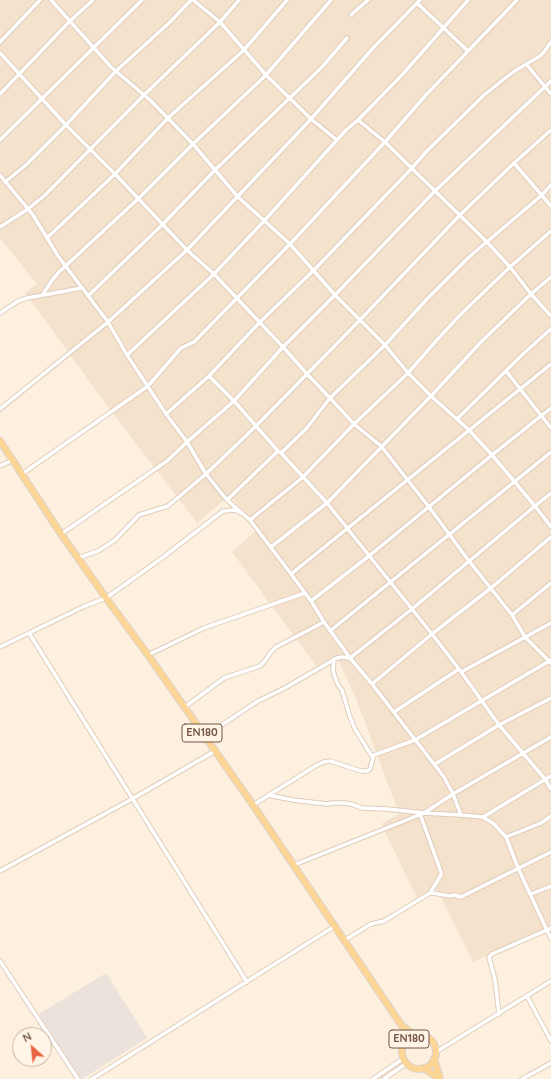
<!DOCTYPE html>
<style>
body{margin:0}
#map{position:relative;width:551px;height:1079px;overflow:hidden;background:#fdf0df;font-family:Quicksand,sans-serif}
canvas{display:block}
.north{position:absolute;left:12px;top:1027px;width:40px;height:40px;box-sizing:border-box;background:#fff4e5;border:1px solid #c7b4a5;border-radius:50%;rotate:333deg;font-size:11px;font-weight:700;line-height:16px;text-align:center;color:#735546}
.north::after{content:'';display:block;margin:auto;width:14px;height:18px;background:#ea6340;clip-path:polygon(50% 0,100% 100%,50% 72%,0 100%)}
</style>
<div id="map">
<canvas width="551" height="1079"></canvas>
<div class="north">N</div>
</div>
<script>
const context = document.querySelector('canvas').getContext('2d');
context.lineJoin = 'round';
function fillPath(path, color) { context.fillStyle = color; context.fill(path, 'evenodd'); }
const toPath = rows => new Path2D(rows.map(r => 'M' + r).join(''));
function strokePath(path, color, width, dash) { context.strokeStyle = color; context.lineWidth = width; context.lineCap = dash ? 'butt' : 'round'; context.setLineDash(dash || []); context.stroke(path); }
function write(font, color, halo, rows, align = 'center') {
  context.font = font + ' Quicksand,sans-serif'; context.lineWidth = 3; context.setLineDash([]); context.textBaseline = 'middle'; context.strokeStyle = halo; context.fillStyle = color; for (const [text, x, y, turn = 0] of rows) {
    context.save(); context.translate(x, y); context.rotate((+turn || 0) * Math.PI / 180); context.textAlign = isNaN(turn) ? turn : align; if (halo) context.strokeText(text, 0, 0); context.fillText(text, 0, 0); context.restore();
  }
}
fillPath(toPath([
 [0,0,551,0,551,926,473,962,437,889,419,902,381,824,399,814,356,698,338,660,318,668,232,552,259,528,229,496,197,523,109,408,25,293,37,284,0,238]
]), '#f4e2cd');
fillPath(toPath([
 [106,973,147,1038,82,1079,80,1079,39,1014]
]), '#eae2db');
const street = toPath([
 [51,0,111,67,150,100,193,144,238,197,290,244,335,295,385,345,408,373,431,396,469,430,492,455,535,506,551,527],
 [193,0,220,22,266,75,311,119,337,140,346,130,358,120,385,142,487,242,510,267,531,294,551,316],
 [417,3,468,51],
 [351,15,368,0],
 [0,42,40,0],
 [0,53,66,125,115,174,187,250,214,274,283,347,307,374,330,398,354,424,381,446,429,507,469,561,512,615,525,637,551,663],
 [527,65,551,94],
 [0,94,70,21,93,0],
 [358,120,402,75,468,0],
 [0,140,142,0],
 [514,163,551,206],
 [0,175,33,215,58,256,108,322,127,355,166,414,187,442,206,474,227,500,250,520,291,574,311,601,324,622,350,658,372,684,444,777,453,794,461,815],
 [5,182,26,165,66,125,116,71,169,23,191,0],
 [0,227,28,209,44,196,144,95,220,22,239,0],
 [47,238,115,174,168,118,244,50,287,0],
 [43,294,53,279,59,272,139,198,193,144,266,75,331,0],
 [88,296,163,224,215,170,322,67,347,38],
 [0,313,18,301,27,298,82,288],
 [127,355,214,274,264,221,337,140],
 [506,371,551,428],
 [209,376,234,401,278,451,281,453,327,503,432,634,459,669,499,725,545,779,551,789],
 [0,409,108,322,187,250,311,119,374,47,420,0],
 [166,414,209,376,260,322,314,270,412,168,426,152,484,95,513,72,540,56,544,52,551,42],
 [457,419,523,354,551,329],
 [281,453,306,429,330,398,385,345,427,299,469,257,542,195,551,185],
 [0,466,13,460],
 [22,474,148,386,181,348,194,342,290,244,385,142,425,96,517,0],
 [227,500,278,451],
 [250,520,303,477,354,424,408,373,436,341,460,315,510,267,551,231],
 [61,534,167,461,187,442,234,401,283,347,335,295,435,191,551,81],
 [271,547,327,503,431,396,481,342,531,294,551,277],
 [78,558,98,551,115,540,139,515,168,506,206,474,256,426,360,320,460,215,514,163,551,130],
 [291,574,551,364],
 [311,601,369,556,492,455,551,408],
 [512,615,551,583],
 [330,631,551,452],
 [29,633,247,982],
 [0,647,85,606,106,598,162,558,223,511,234,510,241,513],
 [148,655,204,628,305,593],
 [334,659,333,671,338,685,342,690,350,717,355,729,373,758],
 [461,672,551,623],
 [372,684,432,634,491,588,551,537],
 [185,707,224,678,260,666,264,662,271,652,276,647,324,622],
 [394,712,459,669],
 [205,736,258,701,283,689,337,658,341,657,350,658,412,609,535,506,551,493],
 [435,764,499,725,551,698],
 [268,795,293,800,327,804,333,803,343,803,351,804,362,808,387,809,424,813,461,815,483,817,486,819,494,824,506,837,518,868,551,939],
 [253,805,317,765,324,762,330,761,361,771,367,771,370,769,373,758,374,755,415,740,551,660],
 [420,814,441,872,441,875,430,893],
 [483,817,551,776],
 [506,837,541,823,551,816],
 [294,865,424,813,453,794,551,737],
 [0,871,132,799,215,751],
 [531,894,551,886],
 [345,940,371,924,384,921,430,893,433,893,450,896,455,895,461,897,551,852],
 [0,961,78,1079],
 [527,996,551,1041],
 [499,1014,495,980,489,957,492,954,551,928],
 [436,1052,551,981],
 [92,1079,335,926],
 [373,1079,404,1058],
 [384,1079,407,1063],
 [522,1079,551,1063]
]);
const primary = toPath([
 [0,441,61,534,106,598,148,655,253,805,402,1026,415,1036],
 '402 1052a17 17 0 1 1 34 0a17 17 0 1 1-34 0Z',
 [434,1059,440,1079],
 [424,1068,440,1079]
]);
strokePath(street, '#e0ccbb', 5.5);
strokePath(primary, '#dbd3cf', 8);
strokePath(street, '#fff', 3.5);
strokePath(primary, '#fdd595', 6);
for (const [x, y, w] of [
 [202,733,40],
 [409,1039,40]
]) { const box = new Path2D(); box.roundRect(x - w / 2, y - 9, w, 18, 3); context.fillStyle = '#fff4e5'; context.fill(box); strokePath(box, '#735546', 1); }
write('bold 11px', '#735546', null, [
 ["EN180",202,733],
 ["EN180",409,1039]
]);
</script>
